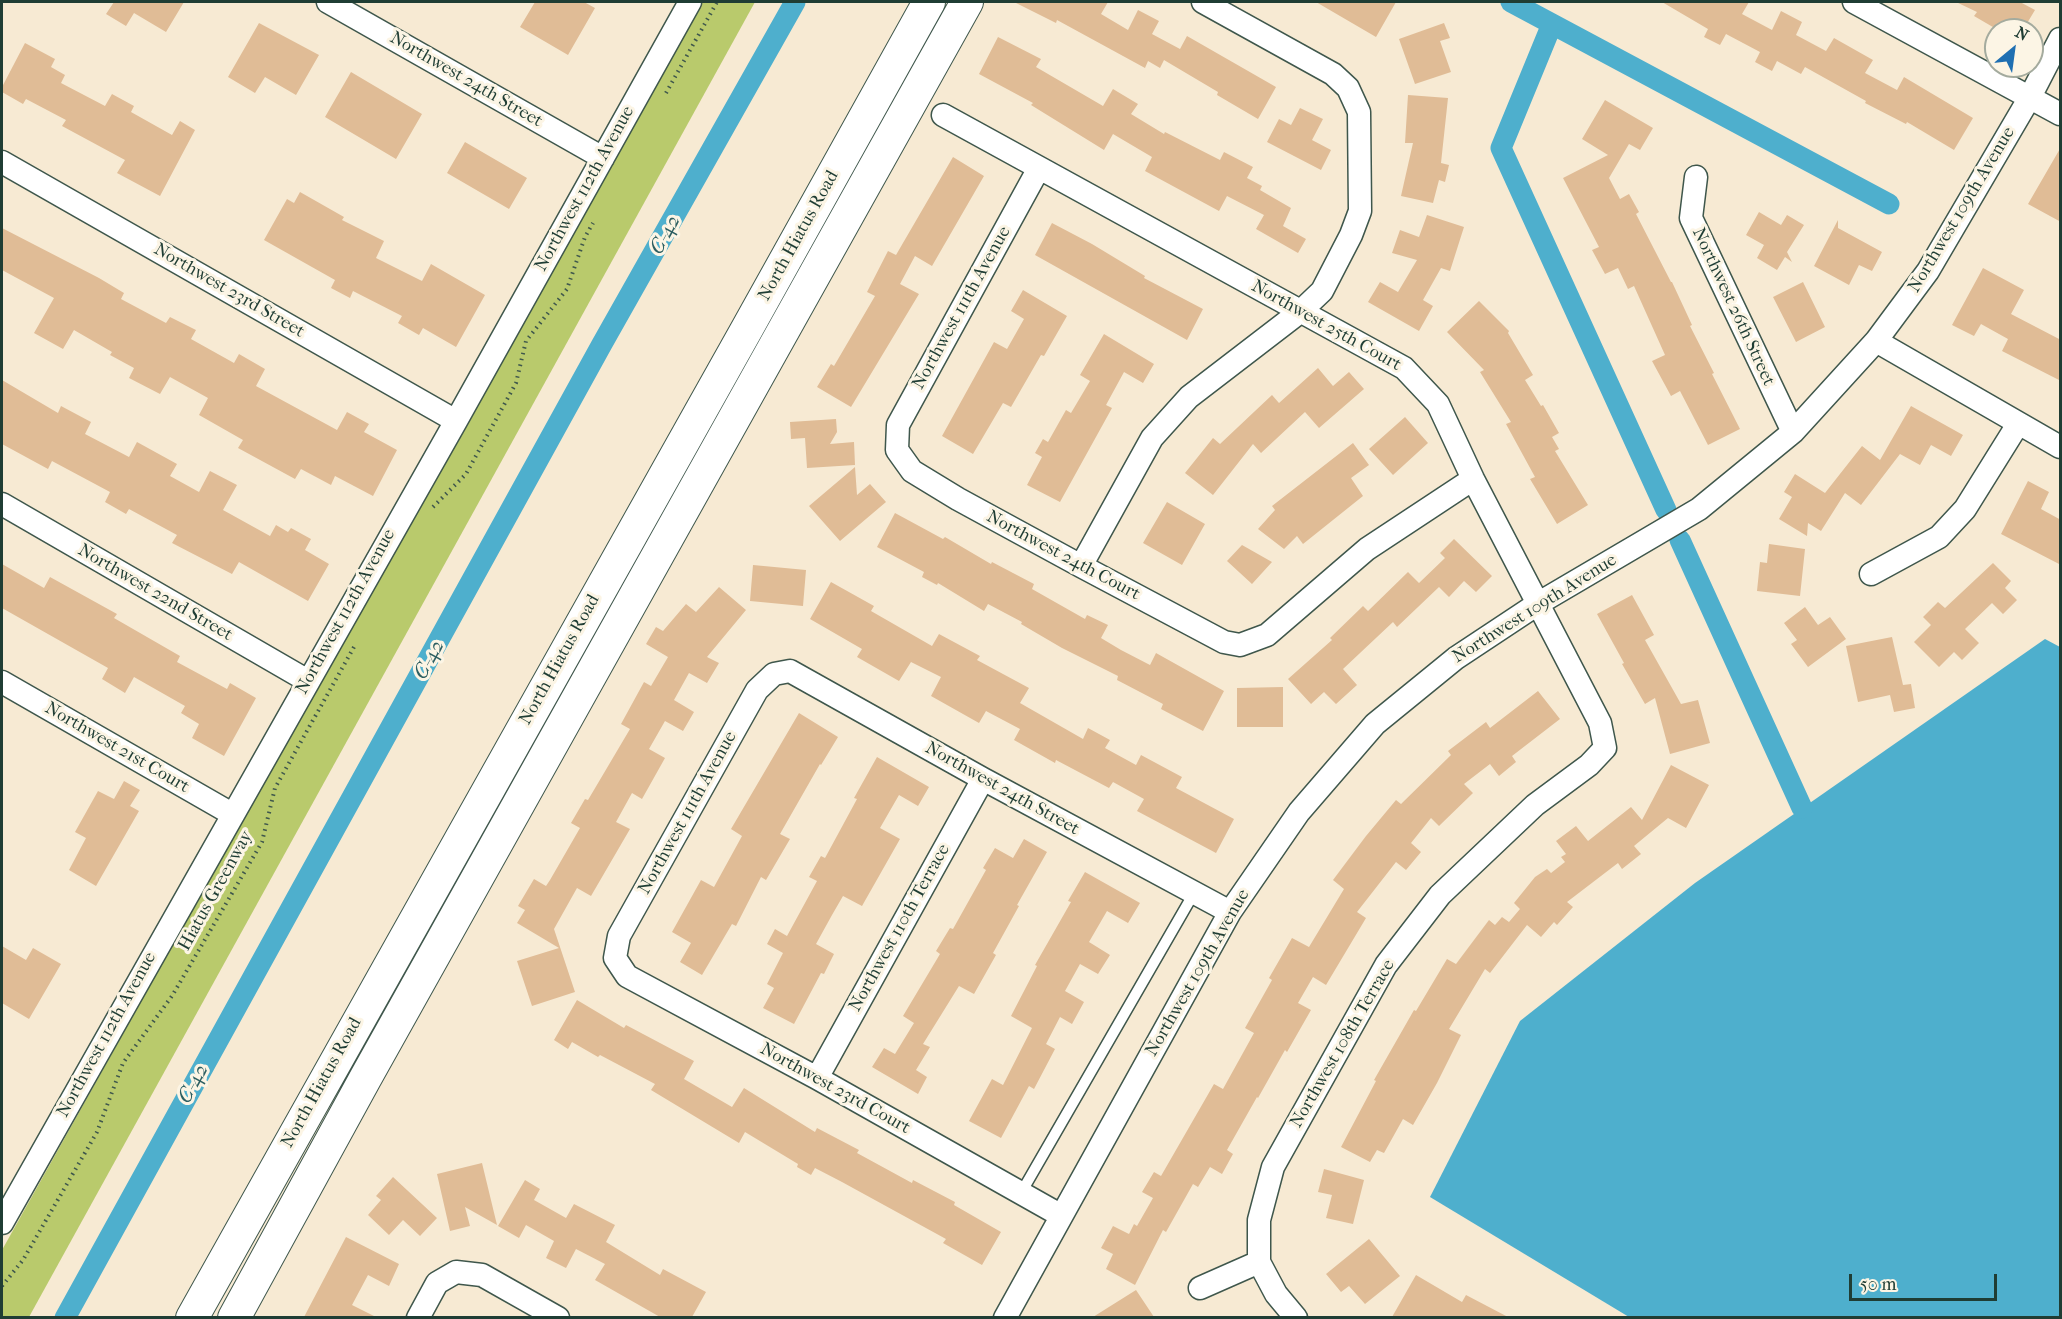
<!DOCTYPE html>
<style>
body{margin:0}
#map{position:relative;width:2062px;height:1319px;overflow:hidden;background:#f7ead3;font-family:"IM FELL French Canon",serif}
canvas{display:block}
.frame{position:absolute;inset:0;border:3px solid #1f3d34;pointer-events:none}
.north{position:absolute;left:1984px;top:18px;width:60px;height:60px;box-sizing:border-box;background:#fcf5e5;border:2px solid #a4ab9e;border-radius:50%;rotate:29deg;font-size:16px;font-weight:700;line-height:24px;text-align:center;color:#1f3d34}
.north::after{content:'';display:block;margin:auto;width:21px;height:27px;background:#1f6fb2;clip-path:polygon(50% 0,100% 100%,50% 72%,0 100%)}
.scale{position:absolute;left:1849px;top:1274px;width:148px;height:27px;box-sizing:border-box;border:3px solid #1f3d34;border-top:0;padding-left:8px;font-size:18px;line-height:21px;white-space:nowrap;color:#1f3d34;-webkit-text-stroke:4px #fcf5e5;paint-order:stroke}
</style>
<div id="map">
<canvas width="2062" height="1319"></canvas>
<div class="frame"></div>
<div class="north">N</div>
<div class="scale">50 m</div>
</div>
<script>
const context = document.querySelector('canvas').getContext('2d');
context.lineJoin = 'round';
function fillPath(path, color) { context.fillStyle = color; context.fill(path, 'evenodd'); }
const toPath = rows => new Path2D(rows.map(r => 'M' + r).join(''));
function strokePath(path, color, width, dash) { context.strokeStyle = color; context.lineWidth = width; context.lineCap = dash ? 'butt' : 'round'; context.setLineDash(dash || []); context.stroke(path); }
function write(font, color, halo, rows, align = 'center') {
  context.font = font + ' "IM FELL French Canon",serif'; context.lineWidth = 6; context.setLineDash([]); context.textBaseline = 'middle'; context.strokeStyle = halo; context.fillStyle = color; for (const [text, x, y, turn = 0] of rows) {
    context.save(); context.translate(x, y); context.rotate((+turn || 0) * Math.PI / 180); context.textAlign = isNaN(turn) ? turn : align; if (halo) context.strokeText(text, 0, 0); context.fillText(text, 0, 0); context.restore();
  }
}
fillPath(toPath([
 [700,2,755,2,29,1317,2,1318,2,1250]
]), '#b9ca6c');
fillPath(toPath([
 [2045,639,2060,647,2060,1317,1629,1317,1430,1197,1520,1021,1695,883]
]), '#4eafcd');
strokePath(toPath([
 [1511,2,1889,204],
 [1552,24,1501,148,1666,510],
 [1680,540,1802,808],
 [65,1318,602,344,795,2]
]), '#4eafcd', 21);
fillPath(toPath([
 [114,2,184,2,166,32,134,13,126,26,106,14],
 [535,2,584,2,595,8,568,55,520,27],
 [1014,2,1108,2,1101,14,1128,30,1138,10,1159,21,1152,34,1180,49,1187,36,1276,87,1258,119,1217,95,1218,92,1164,60,1160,68,1148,61,1145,68,1057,20,1056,23],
 [1316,2,1396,2,1376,37],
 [1662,2,1749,2,1742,14,1772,30,1781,11,1802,22,1796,35,1826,51,1834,38,1873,60,1865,73,1897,90,1904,77,1973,118,1954,150,1907,122,1906,124,1865,103,1866,101,1805,67,1801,74,1777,61,1772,71,1755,62,1760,52,1726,34,1720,45,1704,37,1708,29],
 [1956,2,2020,2,2035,10,2023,30,1998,30,1974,16,1977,12],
 [259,23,319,55,296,95,265,77,255,93,228,77],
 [1444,23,1450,38,1440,41,1451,72,1415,84,1399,39],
 [998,37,1041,59,1036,67,1103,106,1113,89,1138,104,1131,114,1164,134,1165,132,1220,160,1224,152,1253,167,1247,178,1262,186,1260,190,1291,208,1283,226,1306,239,1298,253,1256,229,1264,215,1227,196,1219,211,1145,171,1152,157,1113,134,1104,150,1031,105,1033,103,979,74],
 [25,43,55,59,51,67,65,75,61,83,105,106,112,94,134,106,131,112,172,135,180,121,195,130,160,196,117,173,125,160,62,126,66,120,26,99,23,104,2,92,2,87],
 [351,72,422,114,396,159,325,117],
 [1408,95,1448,98,1441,163,1449,165,1445,182,1439,180,1433,203,1401,196,1413,143,1405,143],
 [1605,100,1653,128,1640,150,1629,144,1609,178,1620,199,1629,194,1639,212,1636,214,1671,282,1672,282,1692,325,1690,326,1714,373,1712,374,1740,429,1708,445,1680,391,1671,396,1652,361,1665,355,1634,286,1628,289,1618,268,1605,274,1592,250,1599,247,1563,178,1608,155,1582,139],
 [1300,108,1323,119,1312,140,1331,150,1321,170,1267,142,1279,119,1291,125],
 [465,142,527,178,509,209,447,173],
 [2061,147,2061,222,2028,204],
 [953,157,984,176,932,266,915,256,900,284,919,294,851,407,817,387,831,364,834,366,875,296,867,292,888,251,896,255],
 [300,192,344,217,342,220,384,241,376,258,422,281,431,264,485,295,456,347,423,328,419,335,398,323,402,316,353,291,350,298,331,288,335,280,264,240,287,199,294,203],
 [1759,212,1781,225,1787,215,1804,225,1787,252,1792,262,1785,257,1777,270,1757,258,1764,245,1746,235],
 [1427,215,1464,227,1450,271,1441,268,1423,300,1433,306,1419,331,1368,302,1380,282,1398,292,1417,260,1392,253,1400,230,1419,237],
 [1838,220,1838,228,1882,252,1872,271,1859,265,1849,285,1814,266],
 [1052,223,1092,244,1145,276,1144,278,1203,309,1187,340,1035,255],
 [2,228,99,278,124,293,121,299,166,323,170,317,196,330,191,339,234,363,239,354,265,369,256,386,337,430,347,412,369,424,364,432,397,450,373,496,335,476,331,485,301,469,295,479,238,448,243,440,199,415,208,398,170,377,160,394,129,378,134,368,110,355,112,352,74,330,63,349,34,333,54,298,2,270],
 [1983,268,2024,290,2011,314,2061,340,2061,381,2002,351,2008,339,1981,324,1974,336,1952,325],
 [1803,282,1825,327,1796,342,1773,297],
 [1023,290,1067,316,1044,356,1041,355,1011,407,1003,403,973,454,942,436,994,342,1007,349,1024,319,1011,311],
 [1479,301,1509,331,1508,333,1533,375,1525,380,1541,406,1543,405,1559,433,1552,437,1559,449,1555,451,1588,505,1557,524,1530,479,1535,477,1506,424,1511,422,1480,372,1484,370,1447,332],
 [1104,334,1154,364,1143,383,1124,372,1106,405,1112,408,1060,502,1027,485,1042,457,1035,453,1043,439,1048,442,1066,410,1071,413,1090,381,1080,375],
 [1318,368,1333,386,1349,372,1364,389,1319,428,1305,412,1261,453,1253,444,1213,495,1185,473,1213,438,1220,444,1272,395,1279,403],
 [2,380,58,413,61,406,91,422,85,434,129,457,137,442,177,464,170,476,199,492,210,471,237,485,223,510,270,536,276,525,288,532,291,528,311,539,305,550,329,564,308,601,239,562,232,574,172,543,177,535,129,509,126,514,105,502,110,492,52,461,48,469,2,444],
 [1911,406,1963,435,1951,456,1931,445,1920,465,1900,454,1861,505,1845,493,1821,531,1808,523,1807,536,1779,519,1792,497,1784,492,1795,474,1825,493,1862,446,1880,460],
 [1405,417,1428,443,1393,475,1369,449],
 [836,419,837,432,830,444,854,442,855,465,807,468,805,438,791,439,790,422],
 [1353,443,1369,465,1351,478,1363,496,1303,544,1297,536,1284,549,1258,529,1275,510,1272,506],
 [855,467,857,495,870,484,886,502,840,541,809,506],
 [2028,481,2049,492,2041,509,2061,520,2061,565,2001,534],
 [1167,502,1205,524,1182,565,1143,543],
 [895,513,943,539,945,537,991,564,992,562,1034,584,1032,589,1085,619,1087,615,1108,625,1101,638,1121,650,1150,665,1156,653,1224,691,1203,731,1161,709,1163,704,1117,680,1118,676,1062,648,1021,624,1022,622,988,604,984,611,938,583,937,585,922,577,924,572,877,547],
 [1454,539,1492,576,1476,592,1464,581,1449,597,1439,587,1397,627,1393,622,1343,669,1357,685,1336,704,1324,692,1311,704,1288,679,1332,640,1330,638,1363,606,1368,611,1408,572,1419,583,1445,558,1440,553],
 [1769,544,1805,549,1800,596,1757,591,1760,562,1767,563],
 [1242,545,1272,562,1252,584,1227,561],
 [1993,563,2011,581,2005,588,2017,600,2003,614,1992,603,1965,629,1979,643,1962,660,1954,652,1939,667,1914,642,1931,625,1923,617,1938,602,1945,608],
 [2,564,44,588,50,577,117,614,114,618,180,656,177,662,227,689,230,683,256,698,224,756,192,738,199,724,181,713,185,706,134,677,125,693,102,679,108,668,2,608],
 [753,565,806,570,803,606,750,601],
 [831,582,874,606,871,611,932,646,939,634,980,656,977,660,1029,688,1020,703,1083,739,1088,728,1110,740,1105,748,1136,765,1141,755,1182,777,1176,788,1234,819,1216,853,1137,811,1144,799,1113,782,1109,788,1056,760,1055,763,1014,740,1020,729,986,711,979,723,931,696,941,677,911,662,899,681,857,657,862,649,810,619],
 [719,587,746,610,707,657,719,663,707,683,689,673,674,700,694,712,683,731,665,721,649,749,665,758,642,799,632,793,616,822,630,829,591,896,577,888,554,929,575,992,532,1006,517,961,559,948,517,923,525,910,518,906,534,879,546,886,550,880,580,828,571,823,585,799,588,800,630,729,621,724,644,682,651,686,668,657,646,644,656,627,663,631,686,604,696,612],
 [1632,595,1654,635,1645,640,1681,704,1698,700,1710,743,1670,754,1655,698,1645,704,1622,664,1624,663,1597,614],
 [1805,607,1818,625,1830,617,1846,639,1808,667,1791,644,1797,640,1784,623],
 [1892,637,1903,685,1911,684,1915,708,1894,712,1890,695,1858,702,1846,646],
 [1283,687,1283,727,1237,727,1237,688],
 [1538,691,1560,719,1512,756,1516,762,1499,776,1490,764,1464,784,1473,793,1439,826,1431,818,1411,843,1421,852,1406,870,1396,862,1357,912,1366,918,1326,985,1313,977,1298,1003,1311,1010,1287,1052,1285,1050,1258,1098,1257,1097,1227,1150,1233,1154,1222,1174,1210,1167,1198,1187,1193,1184,1166,1232,1163,1230,1135,1285,1106,1269,1113,1254,1101,1248,1113,1226,1129,1234,1134,1224,1137,1226,1153,1198,1142,1192,1154,1172,1161,1176,1214,1084,1223,1089,1254,1033,1245,1028,1272,980,1269,978,1292,938,1309,947,1344,889,1333,880,1366,836,1396,800,1401,804,1451,755,1448,751,1486,722,1490,728],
 [799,713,838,737,821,765,820,764,780,834,790,839,766,880,761,877,736,926,732,924,702,975,680,962,691,943,672,932,701,880,714,887,742,836,731,829],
 [877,757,929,787,918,806,899,795,880,828,900,839,862,906,843,896,832,915,816,944,834,954,824,974,821,973,794,1024,763,1008,774,988,767,984,783,953,767,944,775,929,787,936,817,881,809,877,821,856,825,858,857,799,854,798],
 [1671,765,1709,785,1686,828,1668,818,1634,846,1641,854,1622,869,1618,863,1567,902,1573,907,1557,925,1554,922,1541,937,1527,925,1490,973,1485,969,1449,1029,1461,1035,1437,1083,1413,1125,1403,1119,1384,1153,1377,1150,1370,1162,1341,1147,1376,1081,1374,1080,1414,1010,1416,1011,1447,959,1456,964,1489,920,1495,925,1502,917,1509,922,1520,909,1514,903,1535,877,1547,869,1551,873,1565,862,1561,857,1566,854,1556,841,1576,826,1588,841,1631,807,1642,820],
 [124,781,140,790,130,806,139,811,96,886,69,870,86,838,75,832,98,791,114,799],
 [1024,839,1047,852,1017,905,1019,906,993,953,996,955,974,994,959,986,923,1044,930,1047,916,1070,927,1077,918,1094,872,1067,884,1048,895,1054,914,1023,903,1016,940,954,936,951,950,928,953,929,986,870,983,868,995,848,1013,858],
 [1085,872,1140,903,1128,923,1107,911,1089,942,1110,955,1098,974,1080,964,1065,991,1084,1002,1072,1024,1060,1017,1046,1044,1055,1049,1034,1089,1029,1086,1001,1138,969,1121,992,1079,1003,1085,1032,1028,1011,1016,1037,966,1035,965,1071,902,1068,901],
 [2,946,26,960,33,948,61,964,29,1019,2,1003],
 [577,1000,624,1028,626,1025,694,1061,684,1079,732,1107,744,1088,815,1132,817,1128,859,1150,857,1153,912,1183,913,1180,955,1202,954,1205,1001,1232,982,1265,943,1243,946,1239,842,1182,815,1168,811,1175,797,1167,798,1164,745,1132,739,1143,651,1090,655,1084,600,1055,598,1057,572,1042,568,1049,554,1040],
 [482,1163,497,1225,465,1207,470,1226,450,1231,437,1174],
 [1324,1169,1364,1180,1353,1224,1326,1218,1332,1195,1318,1192],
 [393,1177,437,1218,420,1236,403,1220,389,1235,368,1215,381,1200,376,1196],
 [525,1180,540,1189,534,1200,566,1218,574,1204,615,1225,606,1242,660,1275,663,1269,706,1292,692,1317,660,1317,595,1280,605,1264,576,1249,566,1268,546,1258,554,1241,526,1225,519,1238,498,1226],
 [346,1237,399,1264,389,1286,368,1275,352,1305,376,1317,304,1317],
 [1369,1239,1400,1276,1365,1304,1349,1286,1341,1292,1326,1274],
 [1416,1275,1462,1302,1466,1295,1508,1317,1392,1317],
 [1136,1290,1154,1317,1093,1317]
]), '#e0bc96');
const service = toPath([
 [1021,1193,1194,893]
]);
const minor = toPath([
 [328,2,603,158],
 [1854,2,2060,114],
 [943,115,1404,368,1438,404,1473,479,1600,723,1605,748,1589,765,1535,805,1440,895,1386,965,1273,1167,1259,1220,1259,1262,1200,1288],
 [2,162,456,421],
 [1039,168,898,425,897,450,912,471,958,499,1081,566,1224,642,1240,645,1267,635,1367,549,1473,479],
 [1696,177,1691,218,1793,432],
 [1876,341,2060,447],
 [2,504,308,681],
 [1081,566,1152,438,1189,397,1301,311,1322,291,1351,235,1360,211,1359,112,1348,88,1333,74,1203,2],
 [1871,574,1939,537,1965,509,2018,424],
 [2,682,232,814],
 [817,1078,983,779],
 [1060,1215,817,1078,627,976,615,958,619,936,757,690,774,674,790,671,983,779,1230,912],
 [2,1223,456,421,690,2],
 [1259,1262,1276,1294,1296,1318],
 [418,1318,437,1283,456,1272,482,1275,558,1318],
 [1005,1318,1230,912,1299,812,1375,724,1456,658,1539,603,1699,509,1793,432,1876,341,1928,271,2030,97,2060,39]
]);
const secondary = toPath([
 [192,1318,748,327,929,2],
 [234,1318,366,1077,967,2]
]);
strokePath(service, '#3f574c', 13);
strokePath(minor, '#3f574c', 25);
strokePath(secondary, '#3f574c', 34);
strokePath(toPath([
 [666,93,717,2],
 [433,507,466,474,516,383,526,341,567,289,585,237,593,223],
 [2,1286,23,1260,97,1132,123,1063,172,996,262,842,275,788,354,647]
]), '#3f574c', 4, [1.5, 4.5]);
strokePath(service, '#fff', 10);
strokePath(minor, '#fff', 22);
strokePath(secondary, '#fff', 32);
write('18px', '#1f3d34', '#fcf5e5', [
 ["Northwest 24th Street",466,80,30],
 ["Northwest 112th Avenue",585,189,-61],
 ["Northwest 109th Avenue",1962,210,-59],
 ["North Hiatus Road",799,236,-61],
 ["Northwest 23rd Street",229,291,30],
 ["Northwest 26th Street",1733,307,65],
 ["Northwest 111th Avenue",962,308,-61],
 ["Northwest 25th Court",1326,326,29],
 ["Northwest 24th Court",1063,556,28],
 ["Northwest 22nd Street",155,593,30],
 ["Northwest 109th Avenue",1535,609,-32],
 ["Northwest 112th Avenue",346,612,-61],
 ["North Hiatus Road",560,660,-61],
 ["Northwest 21st Court",117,748,30],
 ["Northwest 24th Street",1002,789,29],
 ["Northwest 111th Avenue",688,813,-61],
 ["Hiatus Greenway",216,891,-61],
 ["Northwest 110th Terrace",900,928,-61],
 ["Northwest 109th Avenue",1198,973,-60],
 ["Northwest 112th Avenue",107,1035,-61],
 ["Northwest 108th Terrace",1343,1044,-60],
 ["North Hiatus Road",322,1083,-61],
 ["Northwest 23rd Court",835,1089,29]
]);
write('italic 20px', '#2d5f62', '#fcf5e5', [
 ["C-42",666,235,-61],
 ["C-42",430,660,-61],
 ["C-42",194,1084,-61]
]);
</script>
